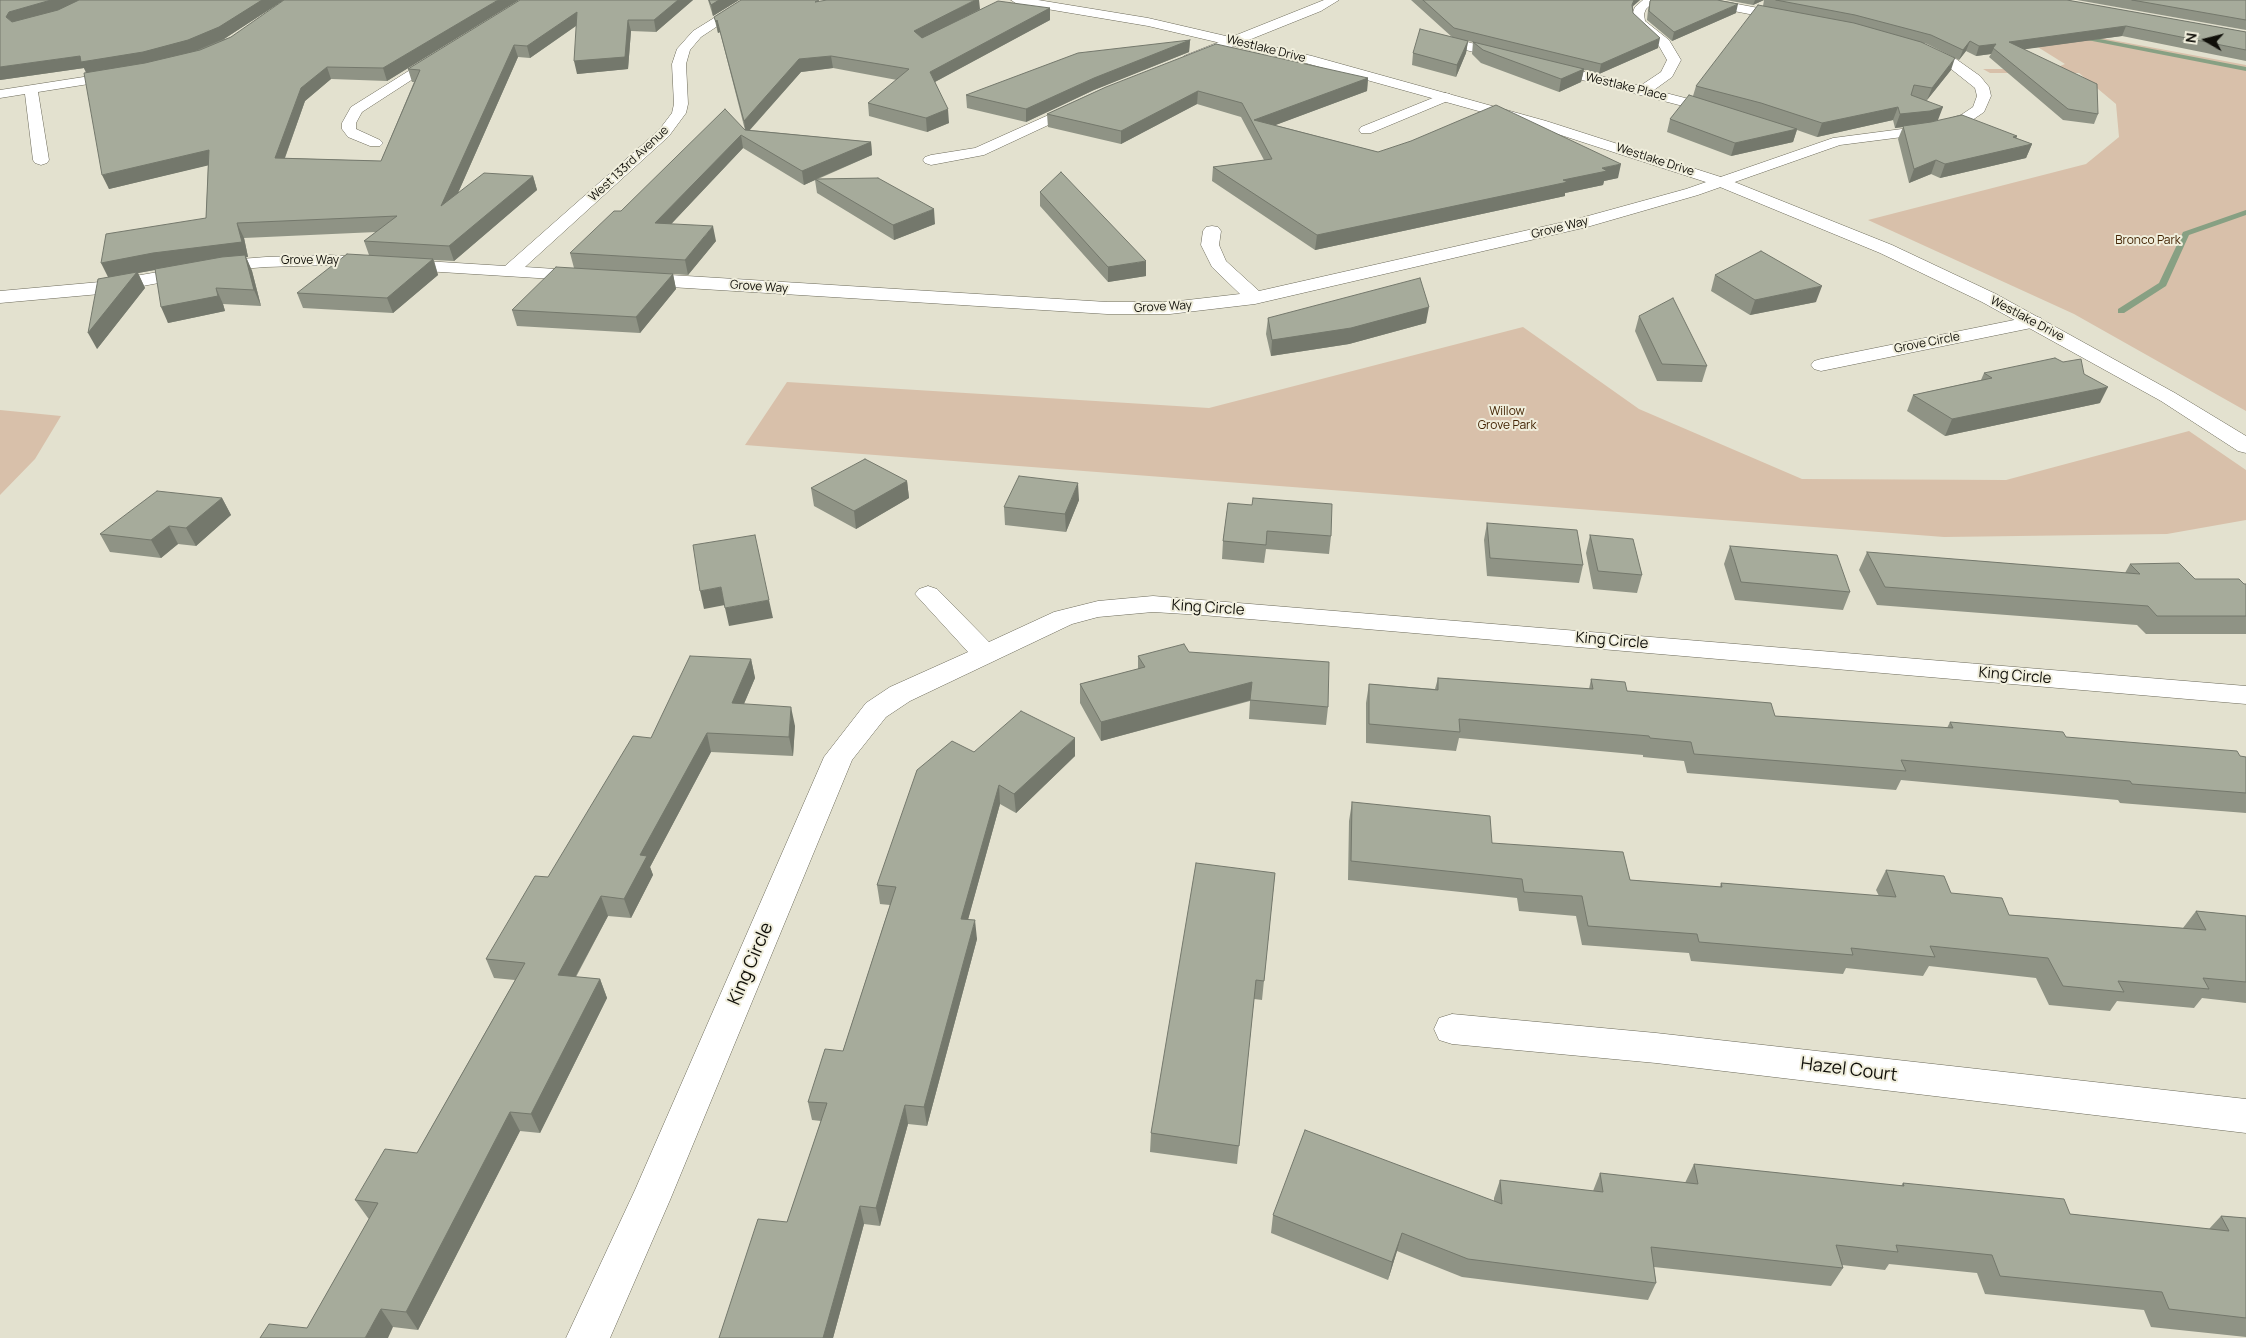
<!DOCTYPE html>
<style>
body{margin:0}
#map{position:relative;width:2246px;height:1338px;overflow:hidden;background:#e3e1cf;font-family:Manrope,sans-serif}
canvas{display:block}
.north{position:absolute;left:2181px;top:15px;width:50px;height:50px;-webkit-text-stroke:4px #f0eedc;paint-order:stroke;rotate:278deg;font-size:14px;font-weight:700;line-height:20px;text-align:center;color:#100f09}
.north::after{content:'';display:block;margin:auto;width:18px;height:22px;background:#100f09;clip-path:polygon(50% 0,100% 100%,50% 72%,0 100%)}
</style>
<div id="map">
<canvas width="2246" height="1338"></canvas>
<div class="north">N</div>
</div>
<script>
const context = document.querySelector('canvas').getContext('2d');
context.lineJoin = 'round';
function fillPath(path, color) { context.fillStyle = color; context.fill(path, 'evenodd'); }
const toPath = rows => new Path2D(rows.map(r => 'M' + r).join(''));
function strokePath(path, color, width, dash) { context.strokeStyle = color; context.lineWidth = width; context.lineCap = dash ? 'butt' : 'round'; context.setLineDash(dash || []); context.stroke(path); }
function write(font, color, halo, rows, align = 'center') {
  context.font = font + ' Manrope,sans-serif'; context.lineWidth = 4; context.setLineDash([]); context.textBaseline = 'middle'; context.strokeStyle = halo; context.fillStyle = color; for (const [text, x, y, turn = 0] of rows) {
    context.save(); context.translate(x, y); context.rotate((+turn || 0) * Math.PI / 180); context.textAlign = isNaN(turn) ? turn : align; if (halo) context.strokeText(text, 0, 0); context.fillText(text, 0, 0); context.restore();
  }
}
fillPath(toPath([
 [2032,25,2246,65,2246,411,2074,314,1868,220,2086,164,2119,137,2116,104,2079,73,1990,73,1983,69,2053,69,2065,64,2012,31],
 [1523,327,1639,409,1802,479,2006,480,2189,431,2246,470,2246,520,2167,534,1944,537,745,445,787,382,1209,408],
 [0,410,61,416,35,459,0,495]
]), '#d8c0aa');
fillPath(toPath([
 [2079,35,2246,67,2246,71,2077,38,2079,35],
 [2246,210,2246,215,2189,235,2166,286,2124,313,2118,313,2118,309,2159,283,2183,232,2246,210]
]), '#87a083');
const minor = toPath([
 [743,0,757,0,701,37,690,50,686,64,688,104,686,113,669,136,525,267,586,271,592,272,595,276,592,280,586,281,328,265,266,267,228,270,100,294,0,303,0,291,100,282,228,260,266,257,328,255,505,266,659,130,672,113,674,104,672,64,677,49,693,31,743,0],
 [1324,0,1339,0,1321,11,1194,62,1184,62,1182,59,1184,56,1324,0],
 [1643,0,1656,0,1646,9,1644,14,1645,21,1669,40,1681,60,1672,77,1654,90,1724,108,1726,111,1724,114,1714,114,1427,40,1426,37,1432,33,1640,86,1661,72,1667,60,1659,46,1633,22,1632,14,1635,7,1643,0],
 [1692,0,1716,0,1790,14,1796,18,1790,22,1698,4,1692,0],
 [1919,44,1956,59,1980,76,1989,87,1991,96,1984,112,1971,121,1926,134,1840,145,1698,195,1587,227,1255,304,1170,314,1107,314,638,285,631,283,629,279,631,275,638,273,1107,302,1170,302,1240,294,1212,267,1201,245,1203,231,1206,227,1212,226,1218,227,1221,231,1219,245,1226,261,1259,291,1577,219,1686,189,1833,138,1925,126,1961,115,1973,107,1977,96,1975,88,1946,65,1914,51,1912,48,1914,45,1919,44],
 [442,50,447,51,449,54,447,57,362,112,356,123,356,129,380,140,383,143,380,146,370,146,348,137,342,129,342,123,351,107,442,50],
 [122,71,127,72,129,75,127,78,38,92,49,160,47,163,41,165,35,163,33,160,25,94,0,98,0,90,122,71],
 [1445,93,1450,94,1452,97,1450,100,1371,133,1361,133,1359,130,1361,127,1445,93],
 [1082,100,1089,104,1087,107,984,155,931,165,925,163,923,160,925,157,931,155,975,148,1082,100],
 [2034,316,2041,318,2044,322,2041,326,1821,371,1814,369,1811,365,1814,361,1821,359,2034,316],
 [928,586,937,589,989,642,1054,612,1098,601,1153,596,2246,686,2246,704,1202,615,1153,612,1098,617,1072,624,910,701,886,717,852,760,670,1200,610,1338,566,1338,635,1190,824,757,866,703,890,687,968,652,915,594,919,589,928,586],
 [1452,1014,1656,1033,2246,1099,2246,1133,1656,1063,1452,1044,1439,1040,1434,1029,1439,1018,1452,1014]
]);
const tertiary = toPath([
 [1011,0,1038,0,1148,18,1312,56,1546,121,1727,179,1892,245,1996,294,2175,393,2246,436,2246,453,2238,451,2161,401,1982,302,1880,253,1715,185,1536,127,1302,62,1148,26,1017,4,1011,0]
]);
strokePath(minor, '#6c6a5a', 1);
strokePath(tertiary, '#6c6a5a', 1);
fillPath(minor, '#fff');
fillPath(tertiary, '#fff');
fillPath(toPath([
 [0,0,284,0,224,39,519,0,387,81,331,79,305,101,285,158,381,161,414,82,412,82,408,69,520,0,693,0,656,32,631,31,628,69,577,74,576,26,530,58,518,57,458,193,533,176,537,190,454,261,434,260,438,275,393,313,303,308,297,293,369,255,364,241,376,232,244,238,248,257,246,257,252,271,261,306,223,304,225,311,168,323,155,270,138,273,145,288,97,349,108,278,206,218,208,165,109,189,86,73,84,68,0,80],
 [708,0,739,0,713,16],
 [1411,0,1640,0,1633,6,1633,13,1658,48,1599,74,1584,70,1581,82,1559,92,1481,63,1472,54,1473,42,1468,41,1466,53,1456,77,1412,65,1413,53,1452,37],
 [1726,0,2067,0,2246,32,2246,61,2122,36,2024,49,2098,114,2094,124,2063,120,1989,57,1991,54,1976,56,1966,51,1959,60,1927,44,1924,43,1951,70,1927,100,1938,120,1931,123,2017,136,2016,138,2032,144,2026,158,1940,178,1931,174,1909,183,1898,139,1903,127,1895,128,1893,120,1817,137,1797,130,1793,142,1731,156,1667,132,1670,119,1693,96,1696,86,1763,6,1764,0,1753,5],
 [2077,0,2246,0,2246,30],
 [1650,1,1736,13,1672,41,1647,20,1648,10],
 [1050,8,1050,20,935,82,949,123,927,132,869,116,868,103,897,80,833,68,801,72,750,130,871,142,872,155,818,179,935,224,894,240,817,193,815,180,804,185,743,148,671,224,716,241,688,275,673,274,676,289,640,333,517,326,512,310,574,268,570,253,621,211,745,130,720,32,718,33,714,17,980,9],
 [1190,40,1189,52,1094,90,1026,122,967,108,966,95],
 [1368,78,1367,91,1275,125,1378,152,1618,178,1604,181,1603,185,1565,193,1565,196,1315,250,1212,181,1213,167,1264,160,1241,117,1197,104,1121,144,1048,127,1047,114,1106,87],
 [1040,192,1146,276,1108,282,1040,206],
 [1715,275,1816,302,1750,315,1711,291],
 [1639,316,1707,366,1702,382,1657,381,1635,331],
 [1268,318,1426,323,1349,344,1271,356,1266,334],
 [1984,373,2084,374,2100,403,1945,436,1907,411,1913,395,1981,380],
 [907,481,909,498,856,529,814,506,811,488],
 [222,498,231,515,196,546,178,544,161,558,110,552,100,534],
 [1079,500,1066,532,1005,525,1004,507],
 [1228,503,1331,536,1329,554,1266,549,1264,563,1222,559,1223,541],
 [1487,523,1583,565,1579,583,1487,576,1484,540],
 [1590,535,1642,575,1637,593,1593,589,1586,553],
 [1730,546,1850,592,1843,610,1735,600,1724,564],
 [1867,552,2125,573,2130,564,2195,579,2246,584,2246,634,2146,634,2137,625,1877,605,1859,570],
 [1189,652,1328,707,1326,725,1249,719,1250,701,1101,741,1080,703,1080,684,1138,669,1138,656],
 [751,659,755,678,744,704,795,726,793,756,711,752,650,867,653,875,631,918,608,916,576,977,600,979,607,998,540,1133,520,1131,418,1330,393,1327,307,1328,369,1219,368,1218,355,1200,417,1153,515,980,494,978,486,959,548,877,651,738],
 [1438,678,1589,689,1591,679,1627,691,1775,716,1947,728,1950,722,2066,737,2246,757,2246,813,2120,803,2118,800,1901,780,1896,790,1687,773,1684,761,1643,757,1643,755,1459,738,1456,751,1366,743,1366,703,1369,684,1435,689],
 [974,752,1075,756,1016,813,1000,804,968,919,977,939,927,1126,908,1124,880,1226,864,1224,833,1338,719,1338,787,1222,821,1121,812,1120,808,1102,843,1051,890,905,880,904,877,885],
 [1352,802,1492,843,1630,880,1720,887,1721,883,1879,896,1876,890,1886,870,2009,915,2183,928,2196,911,2246,916,2246,1003,2202,998,2194,1008,2117,1001,2110,1011,2049,1005,2036,978,1929,966,1923,976,1846,968,1843,974,1691,961,1689,953,1582,945,1576,916,1519,911,1517,898,1348,880,1349,821],
 [1275,873,1262,1000,1254,999,1237,1164,1150,1152,1151,1133],
 [1694,1164,1901,1186,1903,1183,2070,1214,2209,1229,2221,1216,2246,1218,2246,1337,2151,1327,2144,1310,1985,1294,1977,1273,1889,1264,1885,1270,1842,1265,1843,1268,1831,1286,1654,1267,1656,1283,1648,1300,1462,1277,1397,1251,1388,1280,1271,1233,1273,1215,1494,1201,1494,1198,1500,1180,1593,1191,1600,1173,1685,1183]
]), '#8f9385');
fillPath(toPath([
 [51,0,81,0,54,12,14,23,6,17,9,12],
 [262,0,284,0,224,39,193,52,149,64,87,74,84,68,0,80,0,67,80,56],
 [498,0,519,0,387,81,383,68],
 [678,0,693,0,656,32,654,20],
 [719,0,739,0,713,16,711,5],
 [975,0,979,0,980,9,915,43,914,31],
 [1634,0,1640,0,1633,6,1630,14],
 [1755,0,1764,0,1753,5],
 [1738,4,1736,13,1672,41,1674,32],
 [1050,8,1050,20,931,84,930,72],
 [577,12,580,23,530,58,527,46],
 [628,20,631,31,628,69,577,74,574,61],
 [717,20,720,32,718,33,716,22],
 [2126,26,2122,36,2005,52,2009,42],
 [1660,38,1658,48,1599,74,1601,64],
 [1190,40,1189,52,1094,90,1026,122,1026,109,1094,78],
 [1468,41,1466,53,1456,77,1457,65],
 [1970,41,1966,51,1959,60,1963,50],
 [1996,44,1991,54,1976,56,1979,46],
 [514,45,518,57,446,220,441,206],
 [831,56,833,68,801,72,746,134,744,121,799,59],
 [1955,58,1951,70,1927,100,1932,88],
 [327,67,331,79,305,101,280,171,275,158,301,88],
 [1584,69,1581,82,1559,92,1561,79],
 [1368,78,1367,91,1257,132,1254,120],
 [1198,91,1197,104,1121,144,1121,131],
 [1898,107,1893,120,1817,137,1822,123],
 [1943,107,1938,120,1926,124,1895,128,1900,114],
 [948,109,949,123,927,132,926,118],
 [1797,129,1793,142,1731,156,1735,143],
 [741,135,743,148,658,238,655,223],
 [2017,136,2012,149,2032,144,2026,158,1940,178,1945,164,2013,137],
 [871,142,872,155,816,179,815,179,815,180,804,185,802,171],
 [209,150,214,164,109,189,102,175],
 [1936,160,1931,174,1909,183,1914,169],
 [1621,164,1618,178,1604,181,1603,185,1565,193,1565,196,1315,250,1317,235,1563,180,1602,168],
 [533,176,537,190,454,261,449,246],
 [934,209,935,224,894,240,893,225],
 [237,223,244,238,248,257,246,257,252,271,261,306,254,290,160,269,138,273,145,288,97,349,88,333,109,279,101,263],
 [713,226,716,241,688,275,685,260],
 [433,259,438,275,393,313,387,298],
 [1146,261,1146,276,1108,282,1108,267],
 [673,274,676,289,640,333,636,317],
 [1822,286,1816,302,1750,315,1755,300],
 [216,288,223,304,225,311,168,323,161,307],
 [1429,307,1426,323,1349,344,1271,356,1272,340],
 [2108,387,2100,403,1945,436,1952,419],
 [907,481,909,498,856,529,854,511],
 [1078,483,1079,500,1066,532,1065,514],
 [222,498,231,515,196,546,186,528],
 [169,526,178,544,161,558,151,540],
 [721,587,725,605,704,609,700,591],
 [769,600,773,618,729,626,725,608],
 [751,659,755,678,736,722,732,703],
 [1252,682,1251,700,1101,741,1101,722],
 [791,707,795,726,793,756,789,737],
 [707,733,711,752,650,867,653,875,631,918,624,899,640,855],
 [1075,738,1075,756,1016,813,1014,794],
 [999,785,1000,804,963,938,961,919],
 [601,896,608,916,566,994,558,975],
 [975,920,977,939,927,1126,924,1107],
 [600,979,607,998,540,1133,531,1114],
 [905,1105,908,1124,880,1226,876,1208],
 [510,1112,520,1131,418,1330,406,1312],
 [860,1206,864,1224,833,1338,823,1338],
 [1402,1233,1397,1251,1388,1280,1392,1262],
 [381,1309,393,1327,388,1338,365,1338]
]), '#74786c');
const building = toPath([
 [0,0,51,0,9,12,6,17,12,22,58,10,79,0,262,0,219,27,188,40,143,52,81,62,80,56,0,67,0,0],
 [284,0,498,0,383,68,327,67,301,88,275,158,381,161,420,70,408,69,520,0,678,0,654,20,628,20,625,57,574,61,577,12,527,46,514,45,441,206,484,173,533,176,449,246,364,241,397,216,237,223,242,242,153,253,101,263,106,234,206,218,209,150,102,175,84,73,145,63,200,50,231,37,284,0],
 [709,0,719,0,711,5,709,0],
 [741,0,819,0,815,2,827,0,975,0,914,31,922,38,998,1,1050,8,930,72,948,109,926,118,868,103,909,69,831,56,799,59,744,121,717,20,716,22,714,17,741,0],
 [1423,0,1634,0,1632,5,1633,13,1660,38,1601,64,1454,28,1423,0],
 [1651,0,1717,0,1738,4,1674,32,1649,11,1650,1,1651,0],
 [1776,0,2067,0,2246,32,2246,50,2126,26,2009,42,2097,84,2098,114,2068,109,1993,48,1996,44,1979,46,1970,41,1963,50,1931,35,1855,15,1776,0],
 [2132,0,2246,0,2246,20,2132,0],
 [1758,5,1854,23,1921,42,1955,58,1932,88,1914,85,1911,95,1943,107,1930,111,1900,114,1898,107,1822,123,1761,103,1696,86,1758,5],
 [1420,29,1468,41,1457,65,1413,53,1420,29],
 [1190,40,1094,78,1026,109,966,95,1078,53,1190,40],
 [1473,42,1584,69,1561,79,1483,50,1473,42],
 [1216,44,1368,78,1254,120,1378,152,1411,141,1496,105,1621,164,1602,168,1607,171,1563,180,1568,182,1317,235,1213,167,1272,159,1242,103,1198,91,1121,131,1047,114,1106,87,1216,44],
 [1689,95,1797,129,1735,143,1670,119,1689,95],
 [725,109,745,130,871,142,802,171,741,135,655,223,713,226,685,260,570,253,614,211,621,211,725,109],
 [1962,115,2017,136,2013,137,2032,144,1945,164,1936,160,1914,169,1903,126,1931,122,1962,115],
 [1061,172,1146,261,1108,267,1040,192,1061,172],
 [878,178,934,209,893,225,815,179,878,178],
 [1761,251,1822,286,1755,300,1715,275,1761,251],
 [347,254,433,259,387,298,297,293,347,254],
 [245,255,254,290,216,288,218,296,161,307,155,269,222,257,245,255],
 [556,267,673,274,636,317,512,310,556,267],
 [137,272,88,333,98,279,137,272],
 [1420,278,1429,307,1351,328,1272,340,1268,318,1420,278],
 [1673,298,1707,366,1662,364,1639,316,1673,298],
 [2055,358,2063,362,2081,359,2084,374,2108,387,1952,419,1913,395,1992,378,1984,373,2055,358],
 [865,459,907,481,854,511,811,488,865,459],
 [1019,476,1078,483,1065,514,1004,507,1019,476],
 [157,491,222,498,186,528,169,526,151,540,100,534,157,491],
 [1253,498,1332,504,1331,536,1267,531,1266,545,1223,541,1228,503,1252,505,1253,498],
 [1487,523,1577,530,1583,565,1490,558,1487,523],
 [755,535,769,600,725,608,721,587,700,591,693,545,755,535],
 [1590,535,1633,539,1642,575,1598,571,1590,535],
 [1730,546,1837,555,1850,592,1741,582,1730,546],
 [1867,552,2140,574,2130,564,2179,563,2195,579,2239,579,2244,584,2246,584,2246,616,2157,616,2148,606,1885,587,1867,552],
 [1184,644,1189,652,1329,662,1328,707,1250,700,1252,682,1101,722,1080,684,1145,667,1138,656,1184,644],
 [690,656,751,659,732,703,791,707,789,737,707,733,640,855,647,856,624,899,601,896,558,975,600,979,531,1114,510,1112,406,1312,381,1309,365,1338,260,1338,269,1324,307,1328,378,1203,355,1200,385,1149,417,1153,525,963,486,959,535,876,548,877,633,736,651,738,690,656],
 [1438,678,1593,689,1591,679,1625,682,1627,691,1771,703,1775,716,1953,728,1950,722,2063,732,2066,737,2237,751,2240,756,2246,757,2246,793,2132,784,2130,781,1901,760,1906,771,1694,754,1691,742,1650,738,1649,736,1459,719,1460,732,1369,724,1369,684,1438,690,1438,678],
 [1021,711,1075,738,1014,794,999,785,961,919,975,920,924,1107,905,1105,876,1208,860,1206,823,1338,719,1338,758,1219,787,1222,827,1103,808,1102,825,1049,843,1051,896,887,877,885,917,770,952,741,974,752,1021,711],
 [1352,802,1490,816,1492,843,1623,852,1630,880,1722,887,1721,883,1896,897,1886,870,1944,876,1951,893,2002,898,2009,915,2206,930,2196,911,2246,916,2246,982,2203,978,2209,989,2118,981,2124,992,2063,986,2048,958,1930,946,1935,957,1851,948,1853,955,1699,942,1697,934,1588,926,1582,896,1524,892,1522,879,1351,861,1352,802],
 [1196,863,1275,873,1264,981,1256,980,1239,1146,1151,1133,1196,863],
 [1305,1130,1502,1204,1500,1180,1603,1192,1600,1173,1698,1184,1694,1164,1904,1186,1903,1183,2064,1199,2070,1214,2229,1231,2221,1216,2246,1218,2246,1318,2169,1309,2162,1292,2000,1276,1992,1255,1896,1245,1898,1252,1836,1245,1843,1268,1651,1247,1656,1283,1468,1259,1402,1233,1392,1262,1273,1215,1305,1130]
]);
fillPath(building, '#a6ab9b');
strokePath(building, '#74786c', 1);
write('12px', '#100f09', '#f0eedc', [
 ["Westlake Drive",1266,49,14],
 ["Westlake Place",1626,87,14],
 ["Westlake Drive",1655,160,18],
 ["West 133rd Avenue",629,164,-43],
 ["Grove Way",1560,228,-14],
 ["Grove Way",310,261],
 ["Grove Way",759,287,4],
 ["Grove Way",1163,307,-3],
 ["Westlake Drive",2027,319,28],
 ["Grove Circle",1927,343,-11]
]);
write('12px', '#432403', '#f0eedc', [
 ["Bronco Park",2148,241],
 ["Willow",1507,412],
 ["Grove Park",1507,426]
]);
write('15px', '#100f09', '#f0eedc', [
 ["King Circle",1208,608,4],
 ["King Circle",1612,641,5],
 ["King Circle",2015,676,5]
]);
write('18px', '#100f09', '#f0eedc', [
 ["King Circle",751,964,-67],
 ["Hazel Court",1849,1070,7]
]);
</script>
